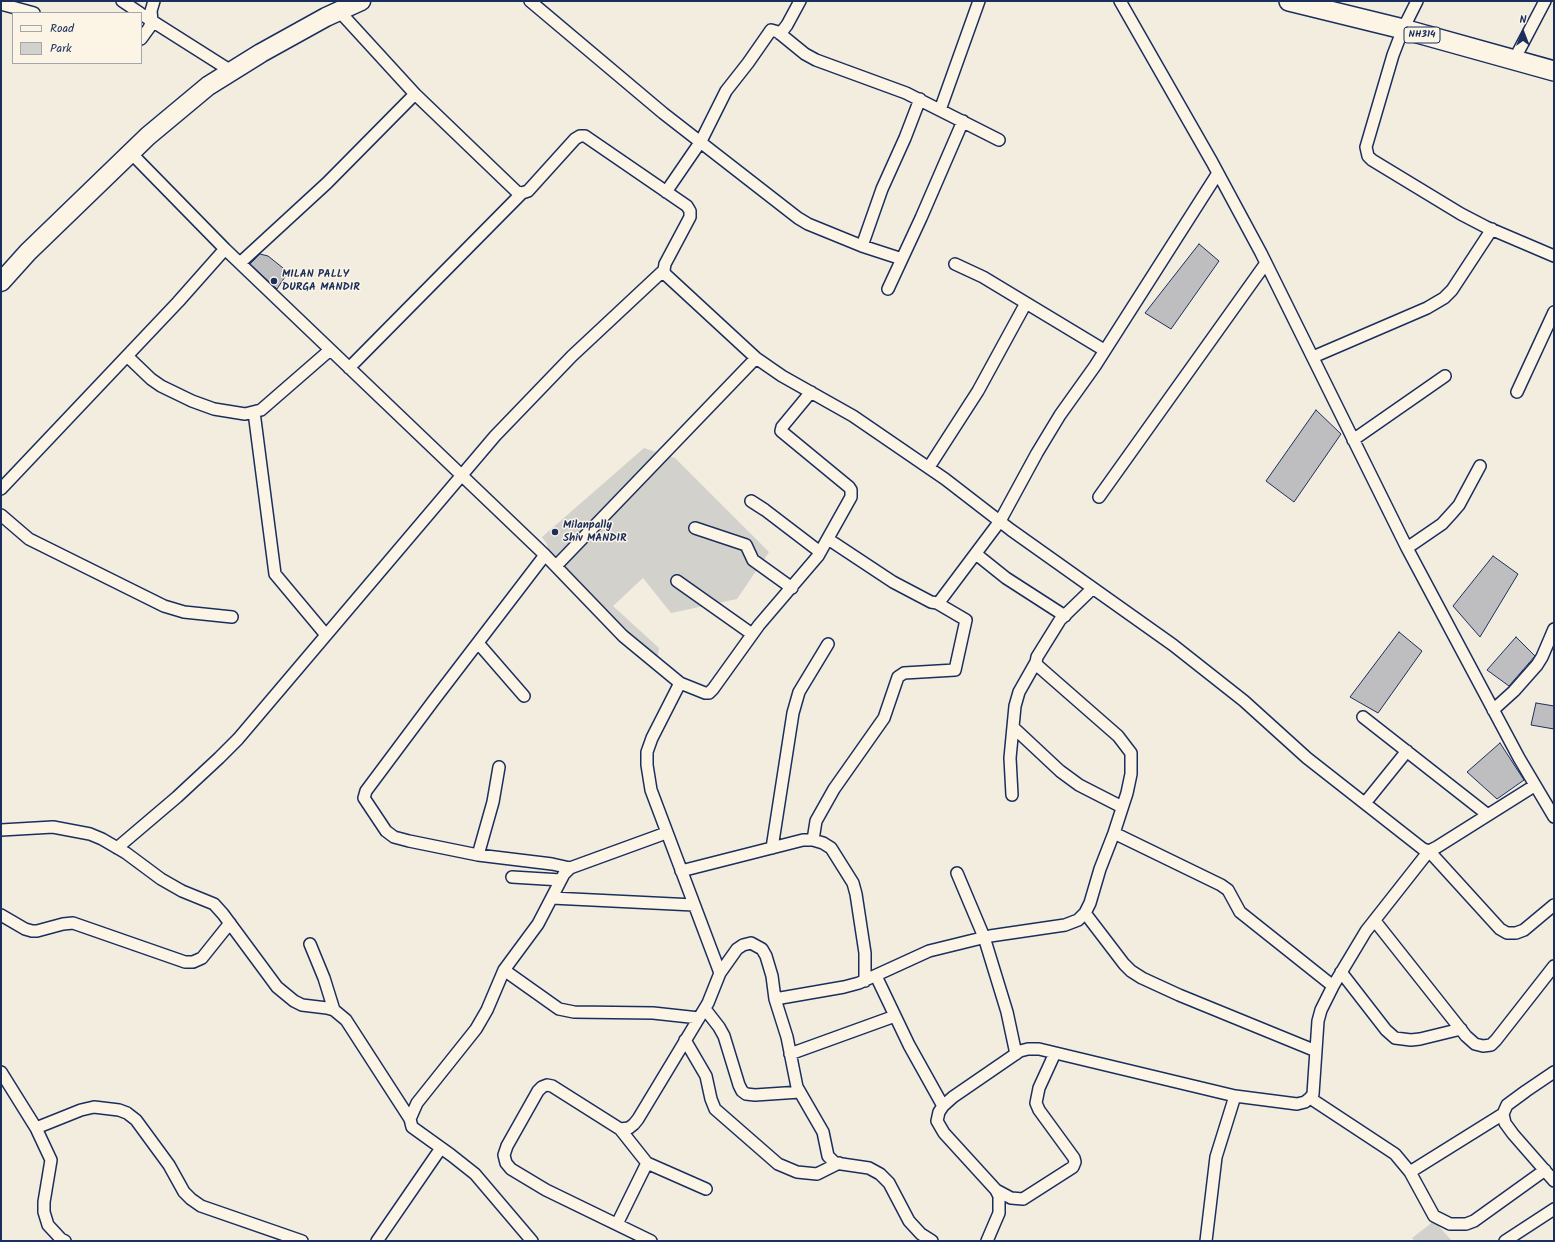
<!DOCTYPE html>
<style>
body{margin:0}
#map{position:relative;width:1555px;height:1242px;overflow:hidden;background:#f3ede0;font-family:Kalam,sans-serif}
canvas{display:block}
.frame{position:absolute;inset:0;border:2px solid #1b2f5e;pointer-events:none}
.legend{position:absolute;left:12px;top:12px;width:130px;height:52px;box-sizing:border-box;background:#fcf5e5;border:1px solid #a2a6af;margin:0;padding:5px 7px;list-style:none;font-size:12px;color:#1b2f5e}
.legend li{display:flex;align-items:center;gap:8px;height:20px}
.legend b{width:20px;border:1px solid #a2a6af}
.north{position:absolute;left:1503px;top:12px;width:40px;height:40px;-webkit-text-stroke:3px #fcf5e5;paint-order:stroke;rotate:0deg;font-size:11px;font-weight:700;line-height:16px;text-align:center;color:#1b2f5e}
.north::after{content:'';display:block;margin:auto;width:14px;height:18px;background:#1b2f5e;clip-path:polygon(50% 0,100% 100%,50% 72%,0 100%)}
</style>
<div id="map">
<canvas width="1555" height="1242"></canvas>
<div class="frame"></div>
<ul class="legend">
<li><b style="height:5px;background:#fcf5e5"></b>Road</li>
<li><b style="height:11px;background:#d3d1cc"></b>Park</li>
</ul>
<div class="north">N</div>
</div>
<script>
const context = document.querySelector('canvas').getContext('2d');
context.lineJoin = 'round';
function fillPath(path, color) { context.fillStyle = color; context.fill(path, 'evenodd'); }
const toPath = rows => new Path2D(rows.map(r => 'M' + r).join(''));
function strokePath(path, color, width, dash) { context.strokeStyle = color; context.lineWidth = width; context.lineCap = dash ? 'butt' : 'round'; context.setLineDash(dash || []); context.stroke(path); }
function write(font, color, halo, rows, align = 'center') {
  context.font = font + ' Kalam,sans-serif'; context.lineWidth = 3; context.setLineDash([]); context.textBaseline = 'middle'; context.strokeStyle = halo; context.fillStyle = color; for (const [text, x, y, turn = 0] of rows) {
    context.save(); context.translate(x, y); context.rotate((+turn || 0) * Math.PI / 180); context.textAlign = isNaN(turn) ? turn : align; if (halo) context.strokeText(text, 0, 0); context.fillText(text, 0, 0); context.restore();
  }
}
fillPath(toPath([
 [644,448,675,458,769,552,737,599,671,613,643,578,613,606,659,648,657,663,623,636,599,621,548,550,547,544,542,537],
 [1434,1221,1452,1241,1415,1241,1412,1238]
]), '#d3d1cc');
const building = toPath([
 [1199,244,1219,261,1171,329,1145,313,1199,244],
 [260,254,268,256,288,272,277,289,250,264,260,254],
 [1316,410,1341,434,1294,502,1266,481,1316,410],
 [1493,556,1518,574,1480,637,1453,606,1493,556],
 [1399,632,1422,651,1378,713,1350,697,1399,632],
 [1516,637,1535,656,1509,686,1487,670,1516,637],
 [1536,703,1554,706,1554,729,1531,725,1536,703],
 [1500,743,1524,780,1497,799,1467,772,1500,743]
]);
fillPath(building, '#bebec0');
strokePath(building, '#1b2f5e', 1);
const minor = toPath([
 [122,1,140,13],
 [530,1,663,113,798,218,808,224,862,246,902,259],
 [1120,1,1212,162,1261,253,1407,548,1519,758,1554,817],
 [1417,1,1403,29,1393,55,1366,147,1368,156,1372,160,1461,214,1486,227,1554,256],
 [1,4,34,13],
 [339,11,415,94,517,192,522,193,528,191,575,139,580,136,585,136,687,206,690,211,690,217,665,264,664,270,665,274,756,358,782,376,853,416,945,479,1011,530,1173,645,1244,701,1307,758,1423,849,1429,851,1437,847,1534,786],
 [141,14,231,71],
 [780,34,787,25,800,1],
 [141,39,149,28,152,21,151,11,154,1],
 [1514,60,1545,1],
 [940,110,979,1],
 [131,153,225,249,545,555,623,636,680,683,705,693,709,693,713,689,759,625,818,556,851,497,851,490,849,487,781,431,782,427,811,392],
 [666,192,701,141,726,91,748,63,771,30,778,32,805,54,816,60,906,93,999,140],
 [862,246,882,189,905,138,920,99],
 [240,263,327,183,415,94],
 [955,264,983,277,1104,350],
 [888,289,921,218,963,121],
 [127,356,151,379,161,386,192,401,214,409,245,414,261,410,330,350],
 [1313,357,1427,308,1444,298,1452,290,1492,229],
 [349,368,522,193],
 [1517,392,1554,312],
 [254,412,275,574,326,635],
 [1353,440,1445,376],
 [929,467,978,391,1026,303],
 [1,489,178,302,225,249],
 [1099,497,1266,263],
 [751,501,765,510,820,552],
 [1,515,29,539,164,606,184,612,232,617],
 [695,528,746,545,753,560,792,588],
 [828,539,893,582,931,602,937,603,940,601,1000,521,1037,453,1060,415,1095,366,1218,173],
 [1407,548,1442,524,1452,513,1459,505,1480,466],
 [976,554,1006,578,1065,616],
 [545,555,434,700,366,791,364,798,386,831,394,837,409,841,478,855,552,864,570,868],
 [556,566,756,358],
 [677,581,752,634],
 [478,643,524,696],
 [680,683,652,738,647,752,647,765,651,790,720,973],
 [1493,710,1514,691,1537,665,1542,657,1554,629],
 [1363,717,1488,815],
 [1014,728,1060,771,1079,785,1122,807],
 [1012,795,1010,758,1015,706,1019,692,1036,662],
 [1365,803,1407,751],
 [1,830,53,827,90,834,102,839,126,853,161,879,182,891,214,904,223,914,277,987,294,1001,302,1005,327,1008,334,1010,346,1020,410,1119],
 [1114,833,1221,885,1228,890,1240,912,1333,986],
 [813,840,816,821,834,789,884,718,898,677,904,673,955,670,966,620,937,603],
 [117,848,177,797,219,758,238,739,495,436,572,356,664,270],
 [772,848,793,713,799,692,828,644],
 [478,855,493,802,499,767],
 [681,871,803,840,813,840,823,843,831,848,853,883,856,894,865,953,865,981],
 [957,873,984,937,1007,1012,1016,1054],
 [512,877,561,880],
 [552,898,694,905],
 [1085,913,1124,964,1131,971,1142,978,1179,995,1316,1051],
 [1,915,25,929,32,931,37,931,63,924,73,923,185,962,193,962,202,958,230,923],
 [1375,921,1466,1036,1475,1044,1483,1046,1491,1045,1496,1040,1554,966],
 [310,944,324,978,334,1010],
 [504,970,559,1009,574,1012,653,1013,699,1018],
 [1341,972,1386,1030,1395,1038,1411,1040,1420,1039,1461,1029],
 [876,976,909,1045,943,1106],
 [775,999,844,987,859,983,929,951,990,936,1065,925,1078,920,1085,913,1090,903,1100,869,1114,833,1127,793,1131,774,1131,753,1118,736,1038,666,1036,662,1037,657,1060,620,1093,588],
 [705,1009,719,1027,724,1036,739,1085,742,1091,746,1094,755,1095,800,1092],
 [685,1040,706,1076,711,1099,715,1109,778,1164,797,1172,817,1174,839,1163],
 [790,1054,895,1016],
 [1,1072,36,1128,51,1160,44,1202,44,1212,48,1225,61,1239,65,1241],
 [1554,1072,1526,1091,1507,1105,1503,1114,1505,1123,1513,1134,1554,1181],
 [1310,1098,1395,1154,1410,1172,1434,1216,1450,1224,1466,1224,1474,1221,1545,1170],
 [36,1128,81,1110,94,1107,119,1110,127,1113,136,1120,169,1165,184,1192,191,1199,201,1206,302,1241],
 [620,1129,647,1163,706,1189],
 [1410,1172,1503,1114],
 [996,1190,1011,1198,1023,1199,1073,1167,1075,1162,1074,1158,1039,1110,1036,1103,1039,1088,1055,1053],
 [617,1224,647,1163],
 [377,1241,441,1148],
 [532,1241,475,1174,451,1155,412,1127,410,1119,417,1103,476,1029,487,1010,504,970,538,924,564,874,570,868,666,833],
 [651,1241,546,1190,511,1169,506,1163,504,1155,507,1146,538,1091,542,1087,547,1085,552,1086,620,1129,629,1128,634,1124,638,1119,708,1003,720,973,737,949,743,945,751,943,762,949,766,956,772,976,775,999,787,1037,797,1087,823,1132,828,1156,835,1163,869,1168,880,1174,889,1183,909,1221,921,1234,932,1241],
 [987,1241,999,1213,999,1196,996,1190,944,1133,937,1121,939,1112,943,1106,953,1097,1020,1051,1028,1049,1039,1049,1235,1096],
 [1206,1241,1216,1157,1235,1096,1297,1104,1305,1102,1310,1098,1313,1094,1318,1021,1321,1010,1333,986,1366,931,1429,851,1500,929,1507,933,1516,933,1524,930,1554,905],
 [1505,1241,1554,1209]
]);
const primary = toPath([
 [1,282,28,252,148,136,208,86,261,53,326,17,361,1]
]);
const trunk = toPath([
 [1289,1,1403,29,1554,71]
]);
strokePath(minor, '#1b2f5e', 14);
strokePath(primary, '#1b2f5e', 21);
strokePath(trunk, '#1b2f5e', 22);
strokePath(minor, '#fcf5e5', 11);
strokePath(primary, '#fcf5e5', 18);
strokePath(trunk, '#fcf5e5', 19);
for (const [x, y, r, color] of [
 [274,281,4,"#1b2f5e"],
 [555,532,4,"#1b2f5e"]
]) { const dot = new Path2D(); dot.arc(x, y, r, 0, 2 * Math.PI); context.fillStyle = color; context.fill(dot); strokePath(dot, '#fcf5e5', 1.5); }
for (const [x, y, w] of [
 [1422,35,36]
]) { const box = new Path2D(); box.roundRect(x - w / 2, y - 8, w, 16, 3); context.fillStyle = '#fcf5e5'; context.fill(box); strokePath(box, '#1b2f5e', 1); }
write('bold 10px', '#1b2f5e', null, [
 ["NH314",1422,35]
]);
write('bold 11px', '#1b2f5e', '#fcf5e5', [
 ["MILAN PALLY",282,275],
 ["DURGA MANDIR",282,288],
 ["Milanpally",563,526],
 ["Shiv MANDIR",563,539]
], 'left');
</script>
